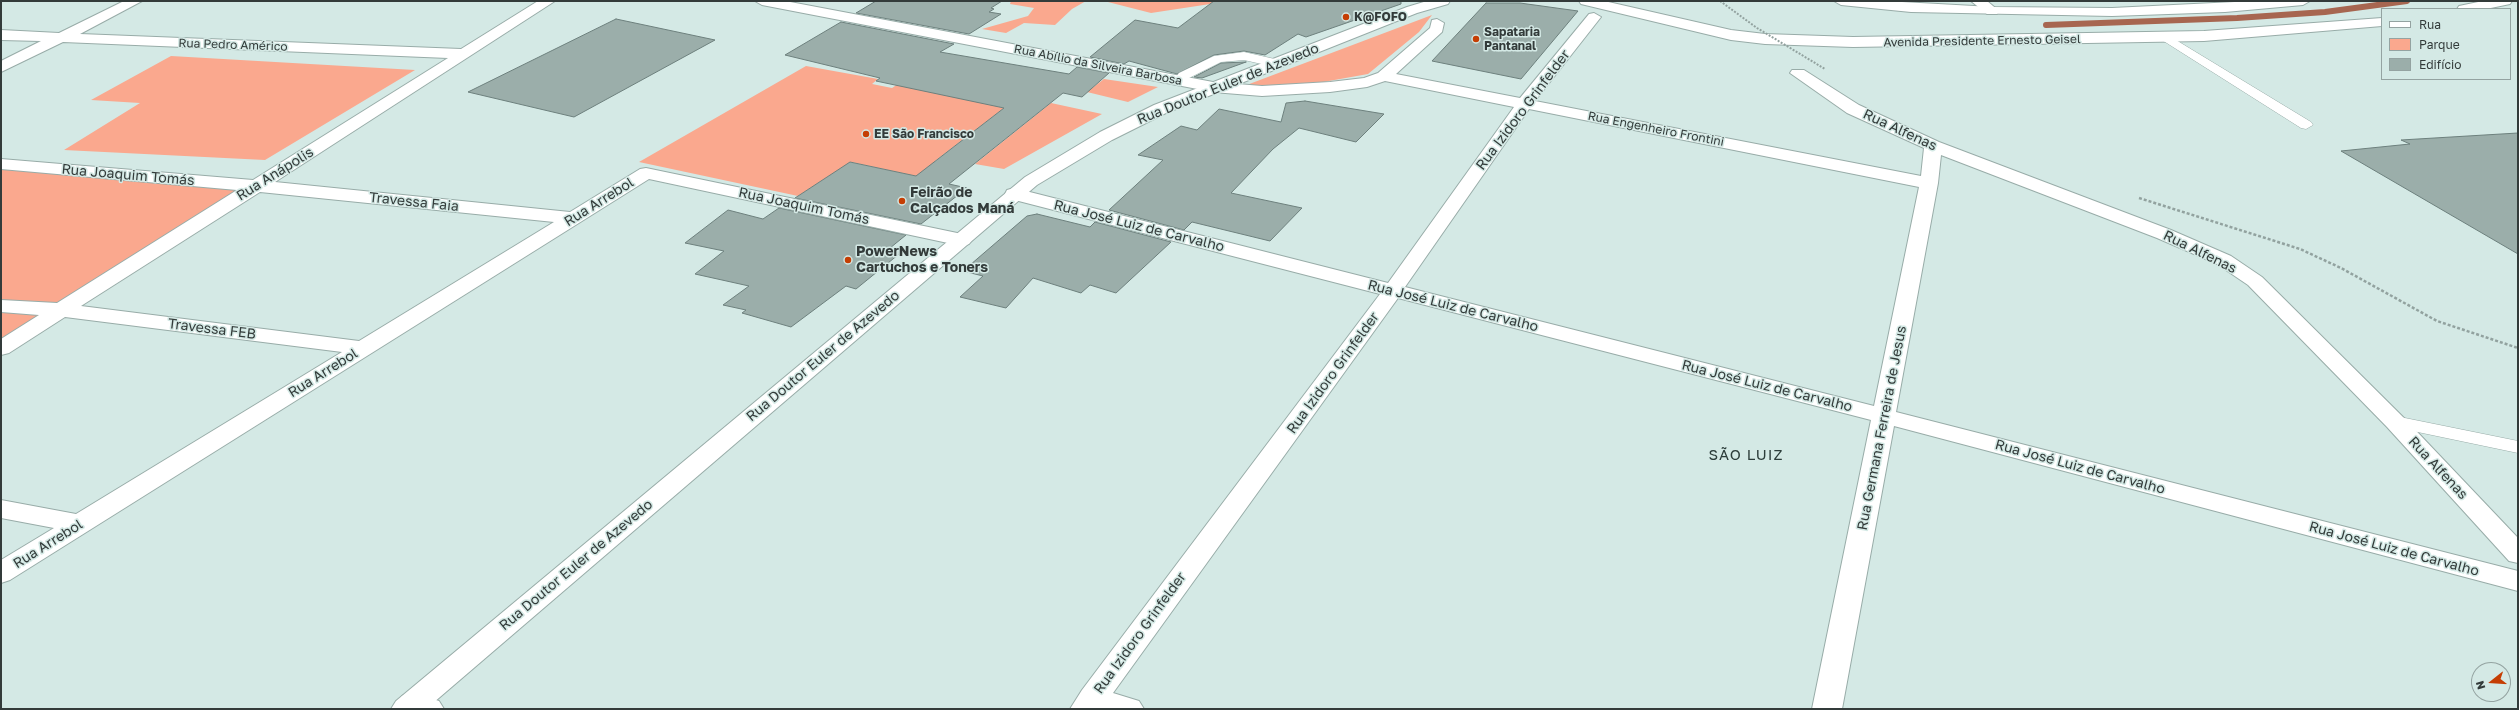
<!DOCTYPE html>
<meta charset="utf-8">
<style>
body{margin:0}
#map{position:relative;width:2519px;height:710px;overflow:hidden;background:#d4e9e5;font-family:"Golos Text",sans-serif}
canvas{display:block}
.frame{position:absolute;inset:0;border:2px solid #333b3a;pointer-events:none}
.legend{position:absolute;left:2381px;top:8px;width:130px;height:72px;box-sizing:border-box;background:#d4e9e5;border:1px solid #94a3a1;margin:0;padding:5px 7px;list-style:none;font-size:12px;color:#333b3a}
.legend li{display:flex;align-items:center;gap:8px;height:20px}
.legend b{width:20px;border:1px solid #94a3a1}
.north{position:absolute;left:2471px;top:662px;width:40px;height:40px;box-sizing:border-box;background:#d4e9e5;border:1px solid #94a3a1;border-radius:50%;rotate:253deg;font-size:11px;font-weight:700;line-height:16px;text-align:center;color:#333b3a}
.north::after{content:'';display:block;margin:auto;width:14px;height:18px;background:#c53e04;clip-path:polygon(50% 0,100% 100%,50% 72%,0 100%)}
</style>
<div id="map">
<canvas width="2519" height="710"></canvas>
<div class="frame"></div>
<ul class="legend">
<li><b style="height:5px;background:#fff"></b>Rua</li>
<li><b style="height:11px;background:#faa88e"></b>Parque</li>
<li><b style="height:11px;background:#9baeaa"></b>Edifício</li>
</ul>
<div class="north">N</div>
</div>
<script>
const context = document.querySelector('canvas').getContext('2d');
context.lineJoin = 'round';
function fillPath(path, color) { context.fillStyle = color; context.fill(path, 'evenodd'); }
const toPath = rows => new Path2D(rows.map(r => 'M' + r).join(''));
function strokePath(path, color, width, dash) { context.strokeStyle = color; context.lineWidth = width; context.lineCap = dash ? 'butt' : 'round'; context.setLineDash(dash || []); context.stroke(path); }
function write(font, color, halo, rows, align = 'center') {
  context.font = font + ' "Golos Text",sans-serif'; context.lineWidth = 3; context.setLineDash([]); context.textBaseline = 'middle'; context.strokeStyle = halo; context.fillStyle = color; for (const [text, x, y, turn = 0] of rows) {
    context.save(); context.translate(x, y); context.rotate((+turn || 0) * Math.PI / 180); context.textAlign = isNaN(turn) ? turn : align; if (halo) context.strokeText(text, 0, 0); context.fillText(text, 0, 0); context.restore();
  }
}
fillPath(toPath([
 [1011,1,1086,1,1072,9,1055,25,1024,23,1006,33,982,29,1028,16,1034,8,1010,4],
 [1104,1,1230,1,1151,13],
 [1432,15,1419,32,1368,74,1312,84,1244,86],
 [171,56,310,64,415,70,265,160,64,150,140,103,91,100],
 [806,66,878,79,872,84,892,88,901,82,1004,108,935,161,962,168,942,182,851,162,798,196,639,162],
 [1104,79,1158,87,1128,102,1087,92],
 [1051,103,1102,114,1004,169,975,164],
 [1,164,256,186,1,347]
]), '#faa88e');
strokePath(toPath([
 [2046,25,2237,18,2325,12,2407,1]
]), '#a76650', 6);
const building = toPath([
 [876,1,1002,1,991,8,994,9,989,12,1001,14,969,34,856,13,876,1],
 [1214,1,1401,1,1401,4,1306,37,1298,34,1265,55,1244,51,1214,55,1177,74,1129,61,1124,64,1090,57,1135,20,1178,28,1214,1],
 [1486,3,1520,3,1578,11,1521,79,1432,61,1486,3],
 [616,19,715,40,574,117,468,92,616,19],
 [841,22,954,44,940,52,1069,74,1077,67,1109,73,1082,97,1063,93,949,184,967,188,921,224,795,198,850,162,916,176,1004,108,876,81,880,78,785,55,841,22],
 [1246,62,1202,78,1194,77,1221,63,1246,62],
 [1305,101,1384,114,1356,142,1299,128,1273,149,1231,193,1302,208,1270,241,1192,222,1184,230,1109,210,1163,160,1138,155,1181,126,1197,130,1219,109,1281,122,1286,103,1305,101],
 [2518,133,2518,254,2341,151,2410,144,2401,140,2518,133],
 [779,208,906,235,890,248,904,250,856,289,846,286,791,327,742,313,746,310,723,305,749,286,695,274,724,251,685,243,728,210,763,219,779,208],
 [1037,214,1090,227,1095,222,1171,242,1116,293,1090,285,1081,293,1033,278,1006,308,960,297,983,276,963,271,1027,216,1037,214]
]);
fillPath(building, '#9baeaa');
strokePath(building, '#6d807d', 1);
const lane = toPath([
 [2166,34,2311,122,2313,125,2306,129,2301,128,2162,40,2162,36,2166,34],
 [1244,52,1279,60,1281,63,1275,67,1244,60,1221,62,1187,79,1183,84,1175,84,1173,81,1179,73,1214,56,1244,52],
 [2395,416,2518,441,2518,453,2389,426,2386,422,2389,418,2395,416]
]);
const street = toPath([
 [124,1,142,1,80,34,461,49,538,1,555,1,275,182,570,212,640,169,646,168,962,234,969,236,972,240,969,244,962,246,649,179,10,580,1,583,1,560,54,528,1,518,1,500,76,514,342,352,65,317,9,353,1,355,1,339,39,315,1,312,1,300,57,303,237,190,1,169,1,159,253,180,448,58,63,42,1,72,1,61,41,41,1,40,1,30,59,33,124,1],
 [260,192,554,222,359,341,81,306,260,192],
 [755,1,785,1,1213,82,1262,86,1330,82,1364,78,1378,73,1430,28,1432,20,1437,19,1444,23,1442,32,1396,74,1520,98,1589,14,1594,13,1601,17,1535,101,1921,176,1924,148,1847,113,1790,73,1792,70,1804,70,1859,105,1939,142,2171,230,2231,256,2262,277,2403,417,2518,538,2518,563,2509,561,2387,427,2248,285,2217,264,2157,238,1941,155,1938,183,1896,412,2518,571,2518,591,1894,426,1842,709,1812,709,1871,420,1398,298,1113,693,1139,701,1144,709,1070,709,1082,690,1380,294,1007,198,1005,194,1007,190,1014,188,1388,283,1514,107,1385,81,1367,87,1330,92,1262,96,1213,92,762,5,755,1],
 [1529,109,1919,187,1874,406,1405,287,1529,109],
 [1971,1,1987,1,1999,11,1997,14,1987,14,1971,1],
 [412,692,439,701,444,709,400,709,397,704,402,696,412,692]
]);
const primary = toPath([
 [1427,1,1450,1,1448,4,1417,13,1166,113,1112,140,1037,185,426,709,391,709,396,701,1025,177,1100,132,1154,105,1407,7,1427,1],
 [1579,1,1604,1,1731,30,1765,34,1853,37,2204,31,2382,18,2382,26,2204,41,1853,47,1765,44,1731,40,1581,4,1579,1],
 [1834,1,1884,1,1992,7,2112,8,2255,1,2310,1,2303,5,2225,12,2112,16,1911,12,1841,5,1834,1],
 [2483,1,2512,1,2510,4,2486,9,2457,9,2459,6,2483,1]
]);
strokePath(lane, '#98aca8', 1);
strokePath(street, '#98aca8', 2);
strokePath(primary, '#98aca8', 2);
strokePath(toPath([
 [2139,198,2300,249,2341,268,2437,321,2518,348]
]), '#92a29f', 2.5, [3, 2]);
fillPath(lane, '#fff');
fillPath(street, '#fff');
fillPath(primary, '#fff');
strokePath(toPath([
 [1720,1,1757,28,1825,69]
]), '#92a29f', 2, [2, 1.5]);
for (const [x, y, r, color] of [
 [1346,17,4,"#c53e04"],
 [1476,39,4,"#c53e04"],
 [866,134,4,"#c53e04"],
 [902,201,4,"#c53e04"],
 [848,260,4,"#c53e04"]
]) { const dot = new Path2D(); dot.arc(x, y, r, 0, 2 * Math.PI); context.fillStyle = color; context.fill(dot); strokePath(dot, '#d4e9e5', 1.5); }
write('bold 12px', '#333b3a', '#d4e9e5', [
 ["K@FOFO",1354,17],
 ["Sapataria",1484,32],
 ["Pantanal",1484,46],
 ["EE São Francisco",874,134]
], 'left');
write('12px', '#333b3a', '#d4e9e5', [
 ["Avenida Presidente Ernesto Geisel",1982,41,-1],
 ["Rua Pedro Américo",233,45,2],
 ["Rua Abílio da Silveira Barbosa",1098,65,11],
 ["Rua Engenheiro Frontini",1656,129,11]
]);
write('14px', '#333b3a', '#d4e9e5', [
 ["Rua Doutor Euler de Azevedo",1228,84,-22],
 ["Rua Izidoro Grinfelder",1523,110,-53],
 ["Rua Alfenas",1900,130,25],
 ["Rua Anápolis",275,174,-32],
 ["Rua Joaquim Tomás",128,175,5],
 ["Travessa Faia",414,202,6],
 ["Rua Arrebol",599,202,-32],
 ["Rua Joaquim Tomás",804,206,12],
 ["Rua José Luiz de Carvalho",1139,226,14],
 ["Rua Alfenas",2200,252,26],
 ["Rua José Luiz de Carvalho",1453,306,14],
 ["Travessa FEB",212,329,7],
 ["Rua Doutor Euler de Azevedo",823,356,-40],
 ["Rua Arrebol",323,373,-32],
 ["Rua Izidoro Grinfelder",1333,373,-54],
 ["Rua José Luiz de Carvalho",1767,386,14],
 ["Rua Germana Ferreira de Jesus",1882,428,-79],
 ["Rua José Luiz de Carvalho",2080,467,15],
 ["Rua Alfenas",2438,468,47],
 ["Rua Arrebol",48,544,-32],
 ["Rua José Luiz de Carvalho",2394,549,15],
 ["Rua Doutor Euler de Azevedo",576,565,-40],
 ["Rua Izidoro Grinfelder",1140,633,-54]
]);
write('bold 14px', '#333b3a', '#d4e9e5', [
 ["Feirão de",910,193],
 ["Calçados Maná",910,209],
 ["PowerNews",856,252],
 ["Cartuchos e Toners",856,268]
], 'left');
context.letterSpacing = '1px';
write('15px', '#2c3d3a', '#d4e9e5', [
 ["SÃO LUIZ",1746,455]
]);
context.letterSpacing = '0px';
</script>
